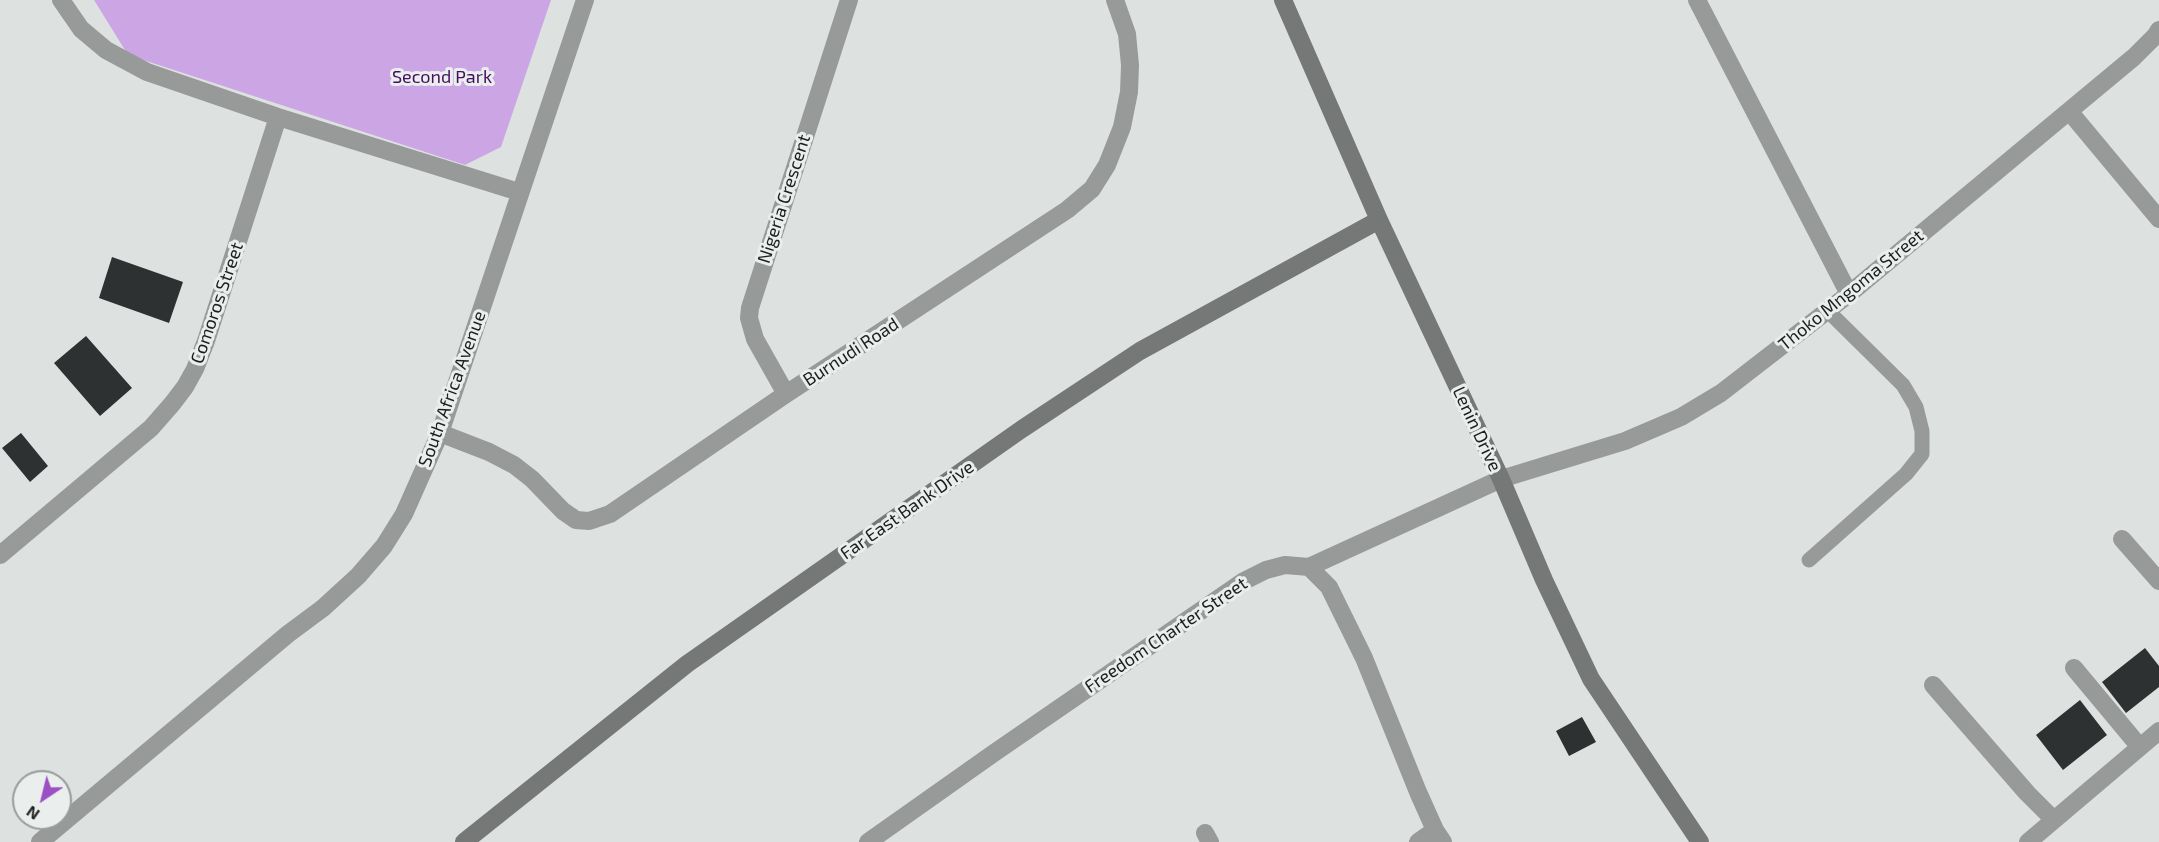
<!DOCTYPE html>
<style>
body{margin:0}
#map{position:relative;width:2159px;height:842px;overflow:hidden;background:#dde2e1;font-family:"Exo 2",sans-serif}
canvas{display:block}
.north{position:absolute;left:12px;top:770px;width:60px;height:60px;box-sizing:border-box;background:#eaefee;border:2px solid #989c9b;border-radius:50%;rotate:215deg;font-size:16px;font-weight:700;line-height:24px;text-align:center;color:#1d1f1e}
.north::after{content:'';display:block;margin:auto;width:21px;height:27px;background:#9b51c3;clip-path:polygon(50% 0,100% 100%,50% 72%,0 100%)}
</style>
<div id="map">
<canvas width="2159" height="842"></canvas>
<div class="north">N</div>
</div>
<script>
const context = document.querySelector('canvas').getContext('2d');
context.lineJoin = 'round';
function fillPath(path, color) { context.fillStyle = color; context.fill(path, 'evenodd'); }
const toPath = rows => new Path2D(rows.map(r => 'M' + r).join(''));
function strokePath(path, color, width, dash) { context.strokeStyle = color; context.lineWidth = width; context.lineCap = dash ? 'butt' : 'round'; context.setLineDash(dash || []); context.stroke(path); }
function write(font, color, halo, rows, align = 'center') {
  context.font = font + ' "Exo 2",sans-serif'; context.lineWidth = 6; context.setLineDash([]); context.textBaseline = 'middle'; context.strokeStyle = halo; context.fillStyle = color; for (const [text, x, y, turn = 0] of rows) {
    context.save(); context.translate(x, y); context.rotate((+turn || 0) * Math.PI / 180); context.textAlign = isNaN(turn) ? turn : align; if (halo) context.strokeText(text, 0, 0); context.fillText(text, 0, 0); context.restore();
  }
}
fillPath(toPath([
 [94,0,551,0,501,147,465,165,128,55]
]), '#cca6e4');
fillPath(toPath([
 [112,257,183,282,169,323,99,298],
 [86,336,132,388,100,416,54,363],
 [21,433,48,466,30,482,2,448],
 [2145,648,2159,666,2159,687,2126,713,2102,682],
 [2080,700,2107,735,2063,770,2036,735],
 [1582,717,1596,742,1569,756,1556,731]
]), '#2e3131');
strokePath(toPath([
 [1809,560,1906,474,1922,454,1922,431,1916,407,1903,385,1827,310]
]), '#989a9a', 15);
strokePath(toPath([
 [61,0,81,29,106,50,147,72,278,117,519,192],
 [1697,0,1849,294],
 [2069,111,2159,219],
 [786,394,755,339,749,318,750,308,849,0],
 [440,433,489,452,514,465,532,479,563,511,576,520,589,521,610,514,786,394,1067,210,1092,189,1107,165,1122,127,1129,92,1130,65,1127,34,1115,0],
 [2122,539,2159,581],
 [0,555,151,428,172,404,185,387,195,369,206,341,278,117],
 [1309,567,1501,479,1625,441,1681,417,1721,393,1849,294,2134,57,2156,35,2159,30],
 [2074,668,2139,746],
 [1933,685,2027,793,2054,820],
 [1205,833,1210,842],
 [40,842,288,634,323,608,358,576,384,546,404,514,440,433,585,0],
 [868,842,994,753,1244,581,1266,570,1285,565,1309,567,1329,587,1364,658,1418,792,1435,830,1443,842],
 [1418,842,1435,830],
 [2028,842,2159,731]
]), '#989a9a', 18);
strokePath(toPath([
 [1283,0,1379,220,1501,479,1544,580,1591,679,1700,842],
 [464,842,687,664,1022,429,1140,351,1379,220]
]), '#757877', 18);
write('18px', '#450d5e', '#eaefee', [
 ["Second Park",442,77]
]);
write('18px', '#1d1f1e', '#eaefee', [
 ["Nigeria Crescent",784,199,-72],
 ["Thoko Mngoma Street",1851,290,-39],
 ["Comoros Street",217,303,-71],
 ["Burnudi Road",851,352,-33],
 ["South Africa Avenue",452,389,-70],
 ["Lenin Drive",1477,429,65],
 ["Far East Bank Drive",907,510,-35],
 ["Freedom Charter Street",1166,635,-34]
]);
</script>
